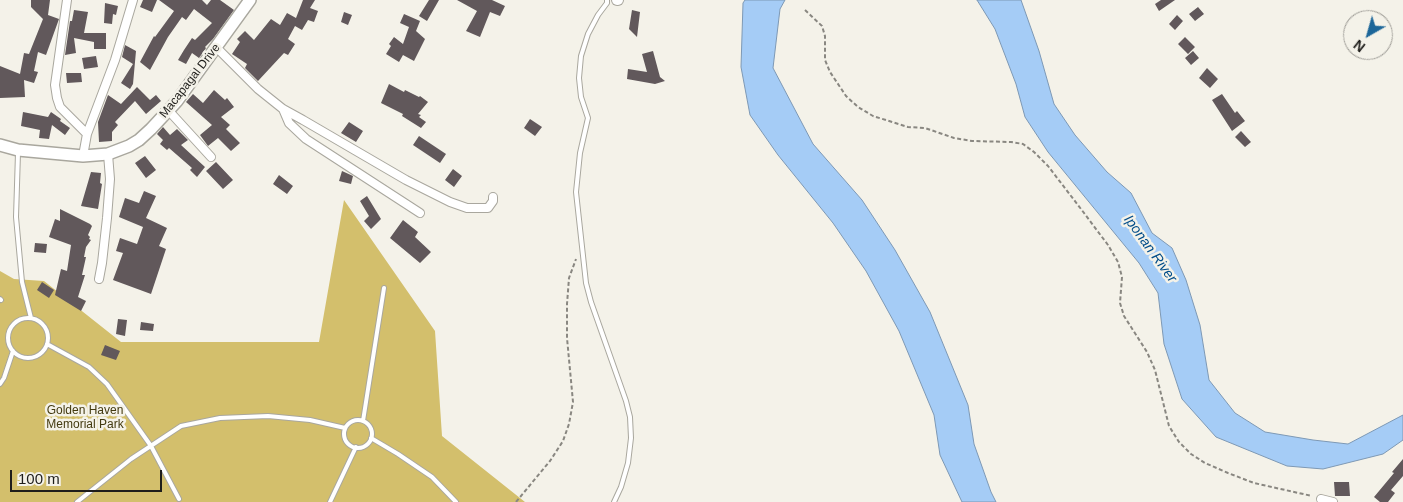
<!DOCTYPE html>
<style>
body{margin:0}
#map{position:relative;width:1403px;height:502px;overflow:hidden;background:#f4f2e9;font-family:Arial,sans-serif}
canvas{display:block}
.north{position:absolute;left:1343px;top:10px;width:50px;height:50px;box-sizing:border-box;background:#f4f2e9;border:1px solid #9f9d97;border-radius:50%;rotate:218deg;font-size:14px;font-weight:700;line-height:20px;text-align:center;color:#1f1e1b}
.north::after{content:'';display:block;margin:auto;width:18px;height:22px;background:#1c6699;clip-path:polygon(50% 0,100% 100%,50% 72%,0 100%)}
.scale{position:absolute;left:10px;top:470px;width:152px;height:22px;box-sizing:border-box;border:2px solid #1f1e1b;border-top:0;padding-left:6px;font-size:15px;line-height:18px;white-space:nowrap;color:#1f1e1b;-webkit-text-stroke:4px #f4f2e9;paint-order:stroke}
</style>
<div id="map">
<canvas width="1403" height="502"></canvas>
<div class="north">N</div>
<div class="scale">100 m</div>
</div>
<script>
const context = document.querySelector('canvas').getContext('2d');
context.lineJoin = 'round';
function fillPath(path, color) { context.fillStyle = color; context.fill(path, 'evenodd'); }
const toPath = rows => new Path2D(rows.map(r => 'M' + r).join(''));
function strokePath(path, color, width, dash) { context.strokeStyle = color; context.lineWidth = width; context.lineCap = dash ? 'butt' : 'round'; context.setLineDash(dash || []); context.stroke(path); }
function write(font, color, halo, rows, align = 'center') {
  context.font = font + ' Arial,sans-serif'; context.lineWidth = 5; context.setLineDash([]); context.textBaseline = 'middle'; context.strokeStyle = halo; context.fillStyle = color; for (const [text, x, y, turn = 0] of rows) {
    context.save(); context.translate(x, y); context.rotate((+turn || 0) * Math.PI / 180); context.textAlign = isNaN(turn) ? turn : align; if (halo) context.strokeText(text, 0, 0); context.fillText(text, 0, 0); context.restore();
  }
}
fillPath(toPath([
 [344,200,435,331,442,436,525,502,0,502,0,271,14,279,44,281,121,342,319,342]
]), '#d3bf6c');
const water = toPath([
 [745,0,785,0,780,9,773,68,813,144,862,200,895,250,930,312,968,405,974,444,991,492,996,502,962,502,940,455,934,415,899,331,866,271,833,223,778,155,750,115,741,67,743,3,745,0],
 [977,0,1021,0,1039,51,1054,104,1075,135,1107,172,1131,193,1152,233,1172,248,1186,280,1200,325,1209,380,1235,413,1265,432,1313,440,1348,444,1403,415,1403,440,1383,454,1323,469,1287,466,1216,437,1182,399,1164,344,1158,293,1139,263,1048,152,1025,117,1016,84,995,29,977,0]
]);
fillPath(water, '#a5ccf6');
strokePath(water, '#7d98b4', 1);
fillPath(toPath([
 [31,0,50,0,48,15,59,19,46,55,38,52,34,71,38,72,34,83,24,80,25,97,0,98,0,66,20,74,24,53,29,54,43,19,31,7],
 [143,0,157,0,152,12,140,7],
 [159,0,202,0,207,5,211,0,220,0,234,10,213,39,205,47,206,48,199,58,192,53,186,64,178,60,184,50,192,38,195,40,212,23,194,9,186,20,182,17,168,37,150,70,140,62,154,36,155,37,174,11],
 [303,0,315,0,310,8,318,11,314,22,308,20,302,30,295,26,288,39,295,44,288,55,284,53,258,81,245,68,247,64,232,54,240,42,237,39,245,31,254,40,271,19,280,25,287,13,296,18],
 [429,0,439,0,427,21,419,16],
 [457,0,492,0,505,6,500,16,490,12,480,37,466,31,477,11],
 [1161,0,1175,0,1159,11,1155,4],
 [105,3,118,6,116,15,113,14,112,24,104,23],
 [1198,7,1204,14,1195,21,1189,14],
 [74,10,88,12,84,33,106,33,106,49,94,49,94,42,74,38,76,53,65,55,70,21,72,21],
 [632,10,640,12,637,37,629,29],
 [344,12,352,15,348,25,341,22],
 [404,14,420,21,416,31,425,39,414,61,403,55,399,62,386,54,391,46,389,44,394,37,403,44,409,27,400,23],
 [1177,15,1183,21,1175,30,1169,24],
 [1185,37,1195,47,1188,54,1178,44],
 [125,45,136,51,133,84,130,89,121,83,133,64,122,57],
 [653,51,660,77,665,81,655,84,627,79,628,69,647,72,642,54],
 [1193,51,1199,58,1191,65,1185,58],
 [96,56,98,67,84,69,82,58],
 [1207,68,1218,79,1210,88,1199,78],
 [66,73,81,73,82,82,67,83],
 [389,84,404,92,405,90,419,97,420,96,428,102,418,114,421,115,419,117,426,122,421,128,402,116,403,114,381,103],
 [137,87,150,100,156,95,161,101,146,114,135,101,115,122,118,125,112,132,112,141,99,142,98,122,108,95,121,104],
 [214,90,225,100,227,98,234,107,221,117,230,125,226,129,240,143,231,151,218,138,208,146,200,135,212,125,186,102,193,94,203,103],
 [1222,94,1235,113,1237,111,1245,121,1232,131,1212,100],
 [23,112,48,117,51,112,61,119,60,121,70,128,65,135,52,125,49,139,39,138,40,130,21,126],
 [530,119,542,127,535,136,524,128],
 [349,122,363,131,356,142,341,133],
 [163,127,170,135,177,129,188,140,181,145,205,167,197,177,190,170,192,168,169,148,167,150,160,144,163,140,157,134],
 [1241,131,1251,142,1245,147,1235,137],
 [419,136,446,154,440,163,413,145],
 [145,156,156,170,146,178,135,163],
 [216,162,233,180,223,189,206,171],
 [453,169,462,176,454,187,445,180],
 [342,171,353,176,351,184,339,181],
 [91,172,101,173,100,183,102,184,98,209,81,206],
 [279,175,293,186,287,194,273,184],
 [144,191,156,196,146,218,167,228,159,246,166,249,151,294,113,280,123,253,116,251,120,238,137,244,143,227,119,217,125,198,139,203],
 [367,196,381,219,371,229,364,221,369,216,360,201],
 [60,209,90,224,92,226,88,235,90,237,89,239,91,240,86,247,84,257,86,257,82,275,85,275,78,297,86,301,81,311,55,295,61,269,67,271,71,245,49,237,55,219,60,221],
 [403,220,418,232,415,237,431,252,420,263,390,238],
 [35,243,47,244,46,253,34,252],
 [42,282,54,290,49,298,37,290],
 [118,319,127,320,125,336,116,334],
 [141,322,154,324,153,331,140,330],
 [105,345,120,351,116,360,101,355],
 [1403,459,1403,476,1391,490,1395,493,1388,502,1380,502,1374,497,1394,473,1392,472],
 [1334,482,1349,482,1350,496,1335,496]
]), '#61585b');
const service = toPath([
 [607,0,607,3,598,15,588,34,581,56,579,78,581,97,588,118,580,153,576,192,586,283,591,302,626,401,630,417,631,438,628,463,621,487,614,502],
 [18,153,16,217,22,282,31,318],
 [0,299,1,300],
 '8 338a20 20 0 1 1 40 0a20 20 0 1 1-40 0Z',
 [47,344,89,367,107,384,151,446,179,499],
 [0,384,4,378,13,351],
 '344 434a14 14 0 1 1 28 0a14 14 0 1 1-28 0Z',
 [363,421,384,288],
 [371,438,398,454,432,477,456,502],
 [77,502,131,459,181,426,220,418,268,416,310,420,345,428],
 [330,502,356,447]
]);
const minor = toPath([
 [67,0,55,85,57,98,60,107,87,134,83,156],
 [216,47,258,89,283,109,303,120,406,180,450,202,467,208,488,208,493,201,493,197],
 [283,109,289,123,306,139,420,213],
 [169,111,211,157],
 [87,134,115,60,133,0],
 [99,279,102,263,107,218,110,179,108,154],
 [1321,499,1333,502]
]);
const tertiary = toPath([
 [617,0,618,0]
]);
const secondary = toPath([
 [0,145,18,150,83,156,108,154,129,146,139,140,151,129,177,101,250,0]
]);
strokePath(service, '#a9a79e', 6);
strokePath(minor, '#a9a79e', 10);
strokePath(tertiary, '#a9a79e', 12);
strokePath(secondary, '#a9a79e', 14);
strokePath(toPath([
 [805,10,822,26,825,36,825,60,830,72,846,96,858,107,873,116,908,127,925,128,954,138,972,141,1011,142,1023,144,1034,152,1048,166,1081,209,1108,245,1118,262,1122,277,1120,303,1124,316,1147,352,1155,370,1169,426,1179,442,1191,454,1205,463,1228,473,1254,483,1312,496],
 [516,502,550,461,563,441,569,424,573,402,567,338,567,304,569,278,576,259]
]), '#898781', 2, [4, 2.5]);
strokePath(service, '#fff', 4);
strokePath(minor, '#fff', 8);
strokePath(tertiary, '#fff', 10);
strokePath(secondary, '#fff', 11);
write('12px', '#1f1e1b', '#f4f2e9', [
 ["Macapagal Drive",190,81,-52]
]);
write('12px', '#433a10', '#f4f2e9', [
 ["Golden Haven",85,411],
 ["Memorial Park",85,425]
]);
write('italic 14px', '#004c89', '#f4f2e9', [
 ["Iponan River",1150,249,54]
]);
</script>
